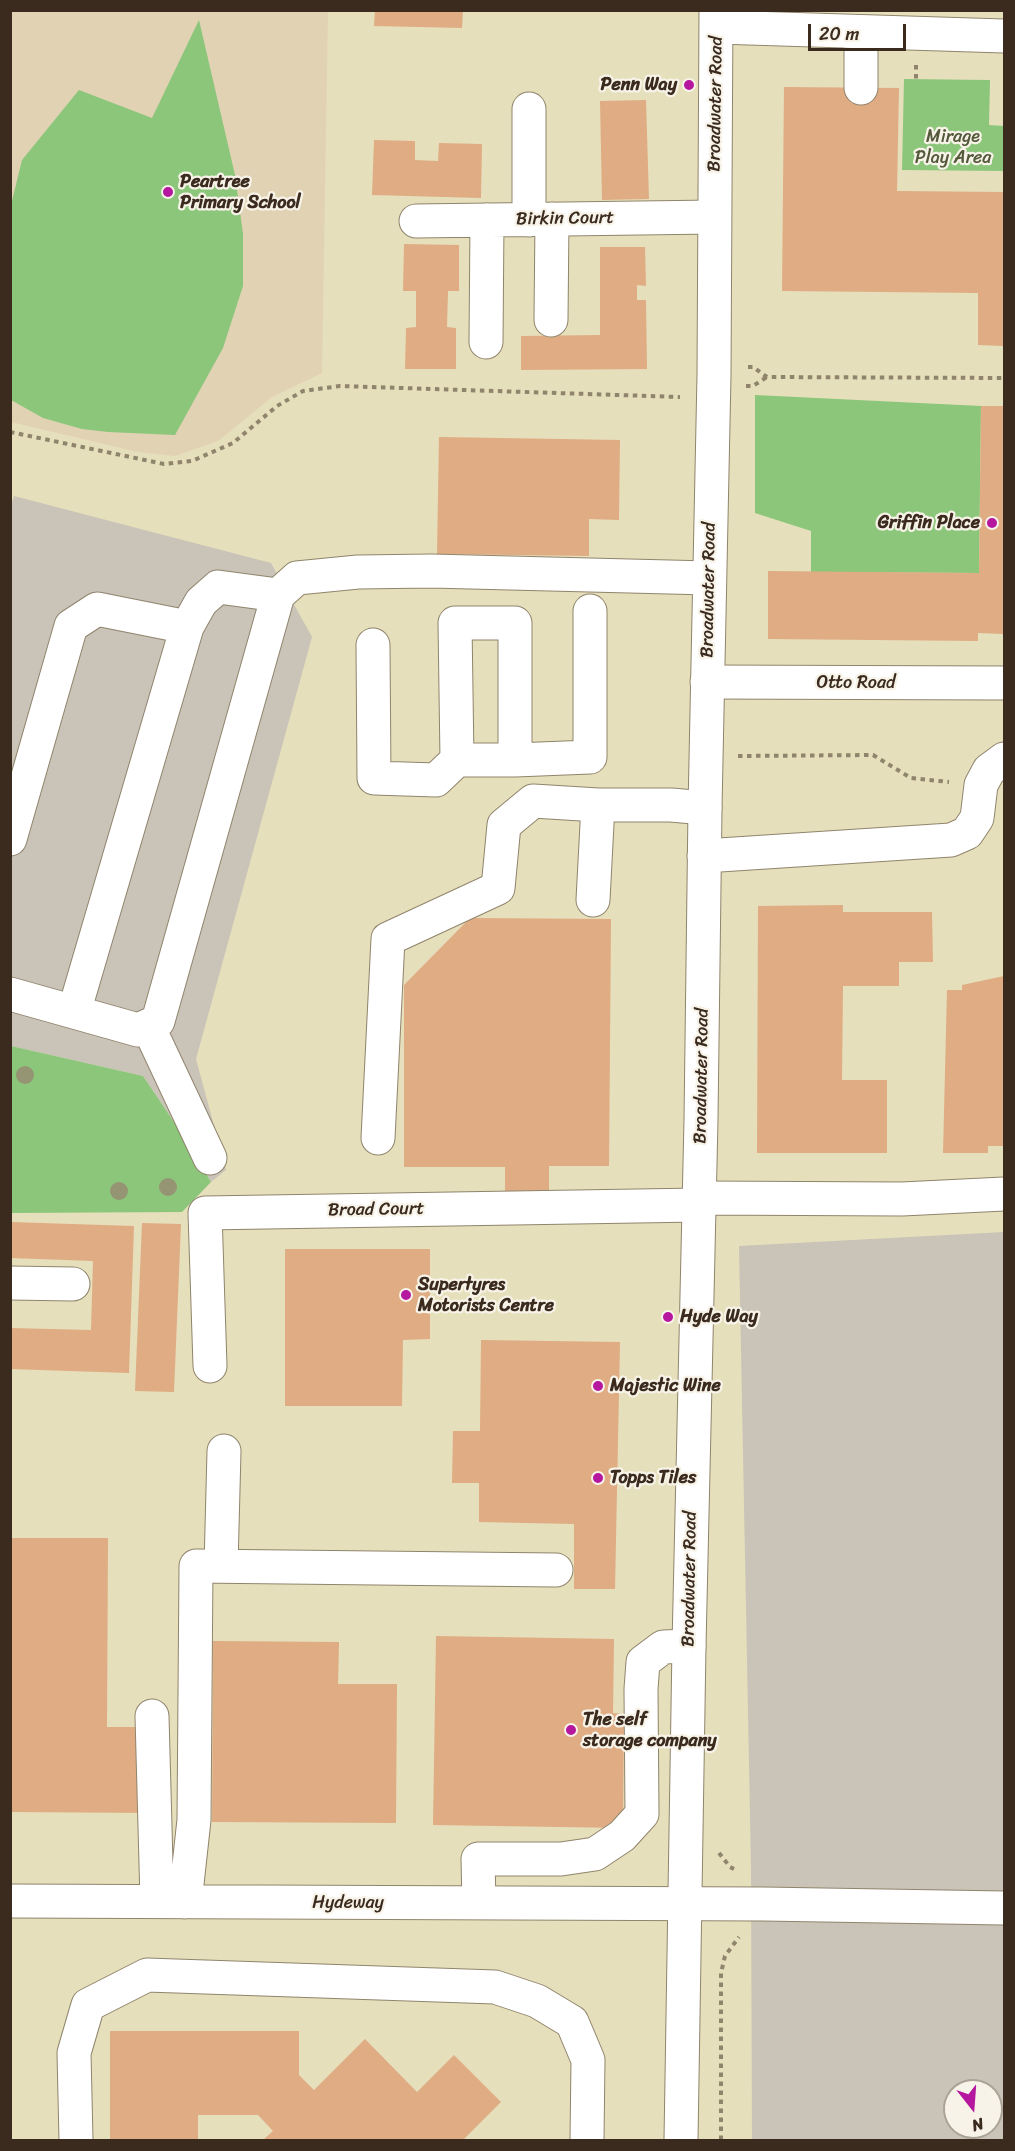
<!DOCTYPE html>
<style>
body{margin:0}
#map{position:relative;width:1015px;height:2151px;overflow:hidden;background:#e6dfbb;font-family:Sriracha,sans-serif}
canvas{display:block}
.frame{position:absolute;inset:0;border:12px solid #3b2a1e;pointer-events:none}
.north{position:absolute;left:943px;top:2079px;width:60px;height:60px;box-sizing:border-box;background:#f7f3e8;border:2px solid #aca397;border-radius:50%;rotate:163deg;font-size:16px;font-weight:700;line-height:24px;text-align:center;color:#3b2a1e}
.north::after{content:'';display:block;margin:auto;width:21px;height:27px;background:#b5179e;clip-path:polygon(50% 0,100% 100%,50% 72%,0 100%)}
.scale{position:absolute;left:808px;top:24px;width:98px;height:27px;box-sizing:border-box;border:3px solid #3b2a1e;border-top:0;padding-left:8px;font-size:18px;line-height:21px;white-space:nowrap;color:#3b2a1e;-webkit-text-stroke:4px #f7f3e8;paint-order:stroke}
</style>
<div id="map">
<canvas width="1015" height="2151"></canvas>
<div class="frame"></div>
<div class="north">N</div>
<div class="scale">20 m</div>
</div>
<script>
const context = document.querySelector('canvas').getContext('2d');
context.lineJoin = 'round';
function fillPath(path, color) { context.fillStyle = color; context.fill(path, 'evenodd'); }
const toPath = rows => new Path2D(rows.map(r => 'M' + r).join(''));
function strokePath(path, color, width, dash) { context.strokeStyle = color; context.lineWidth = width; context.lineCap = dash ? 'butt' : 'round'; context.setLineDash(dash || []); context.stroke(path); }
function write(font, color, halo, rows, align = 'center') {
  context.font = font + ' Sriracha,sans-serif'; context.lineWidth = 4.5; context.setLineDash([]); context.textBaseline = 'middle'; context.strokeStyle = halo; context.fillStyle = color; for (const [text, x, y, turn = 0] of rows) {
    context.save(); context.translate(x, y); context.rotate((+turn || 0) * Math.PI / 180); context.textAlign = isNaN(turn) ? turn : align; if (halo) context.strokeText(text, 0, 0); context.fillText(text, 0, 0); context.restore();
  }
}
fillPath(toPath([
 [11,11,328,11,322,373,272,397,218,441,175,456,138,452,11,422]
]), '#e1d2b4');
fillPath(toPath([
 [14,496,271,563,312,637,196,1059,226,1170,211,1182,180,1131,143,1076,11,1046,10,508],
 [1004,1232,1004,2140,752,2140,751,1867,739,1246],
 [955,2091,991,2091,991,2127,955,2127]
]), '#c9c3b8');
fillPath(toPath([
 [199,20,235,175,243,234,243,286,223,348,175,435,108,432,82,429,43,418,11,400,10,209,22,160,79,90,152,118],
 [904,79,990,80,989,125,1004,126,1004,171,902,170],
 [755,395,981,406,979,573,811,572,811,531,755,513],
 [11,1046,143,1076,180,1131,211,1182,182,1212,11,1213]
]), '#8bc67b');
fillPath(toPath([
 [375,10,463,10,462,28,374,26],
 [784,87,899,88,897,191,1004,192,1004,346,978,345,978,293,782,291],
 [646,100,649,199,602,200,600,101],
 [374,140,415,141,415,160,438,161,439,143,482,144,481,198,372,195],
 [404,244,459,245,459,291,448,291,447,327,456,328,456,369,405,369,406,328,416,327,416,291,403,291],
 [600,247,645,247,646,286,637,285,637,300,646,300,647,369,521,370,521,336,600,335],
 [981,406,1004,406,1004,634,978,633,978,641,768,639,768,571,979,573],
 [439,437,620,440,619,520,589,519,589,556,437,554],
 [843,905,843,912,932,912,933,962,899,962,899,986,843,986,842,1080,887,1080,887,1153,757,1153,758,906],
 [470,918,611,919,609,1166,549,1166,549,1192,505,1192,505,1167,404,1167,404,985],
 [1004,976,1004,1146,988,1146,988,1153,943,1153,947,990,962,990,962,985],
 [10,1222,134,1226,129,1373,10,1369,10,1328,91,1330,93,1261,10,1258],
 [142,1223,181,1224,174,1392,135,1391],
 [285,1249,430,1249,430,1339,403,1340,402,1406,285,1406],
 [481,1340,620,1342,615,1589,574,1589,574,1524,479,1522,479,1483,452,1483,453,1431,480,1431],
 [10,1538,108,1538,107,1727,152,1727,151,1813,10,1812],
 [436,1636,614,1639,613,1713,624,1714,623,1828,433,1825],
 [213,1641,339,1642,338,1684,397,1684,396,1823,212,1822],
 [110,2031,299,2031,299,2075,314,2090,365,2039,417,2092,454,2055,501,2102,464,2139,466,2140,263,2140,273,2131,258,2115,198,2115,198,2140,110,2140]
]), '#dfac83');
const minor = toPath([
 [717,27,1004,36],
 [861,32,861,88],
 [529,220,529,109],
 [416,221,714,217],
 [551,320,552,219],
 [486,342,487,220],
 [373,645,374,778,436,780,457,760],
 [707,682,1004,683],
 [515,760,515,623,455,623,457,760,515,760,590,757,590,611],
 [10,839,71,626,97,609,187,627],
 [704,856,951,840,967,833,977,818,981,785,989,770,1004,759],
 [593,900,598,805,671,805,705,808],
 [10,994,138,1030,158,1021,278,595,297,578,358,572,431,571,709,578],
 [74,1012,187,627,201,602,218,587,278,595],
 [148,1026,210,1158],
 [378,1138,388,939,498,888,504,825,533,801,598,805],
 [700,1198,902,1199,1004,1194],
 [10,1283,73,1284],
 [210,1366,205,1213,699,1205],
 [221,1566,224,1451],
 [152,1716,157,1901],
 [10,1901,763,1904,1004,1908],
 [185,1902,194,1820,196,1566,556,1570],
 [479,1903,478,1859,561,1859,595,1854,622,1836,642,1814,641,1689,643,1662,663,1647,689,1646],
 [76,2140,74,2053,88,2005,147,1975,495,1987,537,2001,572,2022,588,2060,587,2140]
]);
const major = toPath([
 [681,2140,689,1646,701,1120,705,808,714,375,716,10]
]);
strokePath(minor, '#90846c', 35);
strokePath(major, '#90846c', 35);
strokePath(toPath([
 [916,65,916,79],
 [748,367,753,367,767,377,1004,378],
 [746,386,753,386,767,377],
 [10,432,164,464,192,461,233,443,277,406,303,391,340,386,680,397],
 [738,756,873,755,911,778,949,782],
 [719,1853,730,1867,734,1869],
 [721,2140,721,1973,725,1956,739,1937]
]), '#90846c', 4, [4.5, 4.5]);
strokePath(minor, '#fff', 33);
strokePath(major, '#fff', 33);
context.fillStyle = '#959574';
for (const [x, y] of [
 [25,1075],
 [168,1187],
 [119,1191]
]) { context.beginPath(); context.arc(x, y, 9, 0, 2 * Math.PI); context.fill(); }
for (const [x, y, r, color] of [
 [689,85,6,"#b5179e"],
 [168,192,6,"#b5179e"],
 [992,523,6,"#b5179e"],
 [406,1295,6,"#b5179e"],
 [668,1317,6,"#b5179e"],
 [598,1386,6,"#b5179e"],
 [598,1478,6,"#b5179e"],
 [571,1730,6,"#b5179e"]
]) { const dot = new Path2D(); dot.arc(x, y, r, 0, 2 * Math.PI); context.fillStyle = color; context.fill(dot); strokePath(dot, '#f7f3e8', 2); }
write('bold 18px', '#3b2a1e', '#f7f3e8', [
 ["Penn Way",677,85,"right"],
 ["Peartree",180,182],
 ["Primary School",180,203],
 ["Griffin Place",980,523,"right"],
 ["Supertyres",418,1285],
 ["Motorists Centre",418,1306],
 ["Hyde Way",680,1317],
 ["Majestic Wine",610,1386],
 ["Topps Tiles",610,1478],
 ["The self",583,1720],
 ["storage company",583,1741]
], 'left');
write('18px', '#3b2a1e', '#f7f3e8', [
 ["Broadwater Road",716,104,-89],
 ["Birkin Court",565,219,-1],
 ["Broadwater Road",709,590,-89],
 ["Otto Road",856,683],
 ["Broadwater Road",702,1076,-89],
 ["Broad Court",376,1210,-1],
 ["Broadwater Road",690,1579,-89],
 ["Hydeway",348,1903]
]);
write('18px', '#53593a', '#f7f3e8', [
 ["Mirage",953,137],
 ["Play Area",953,158]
]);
</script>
